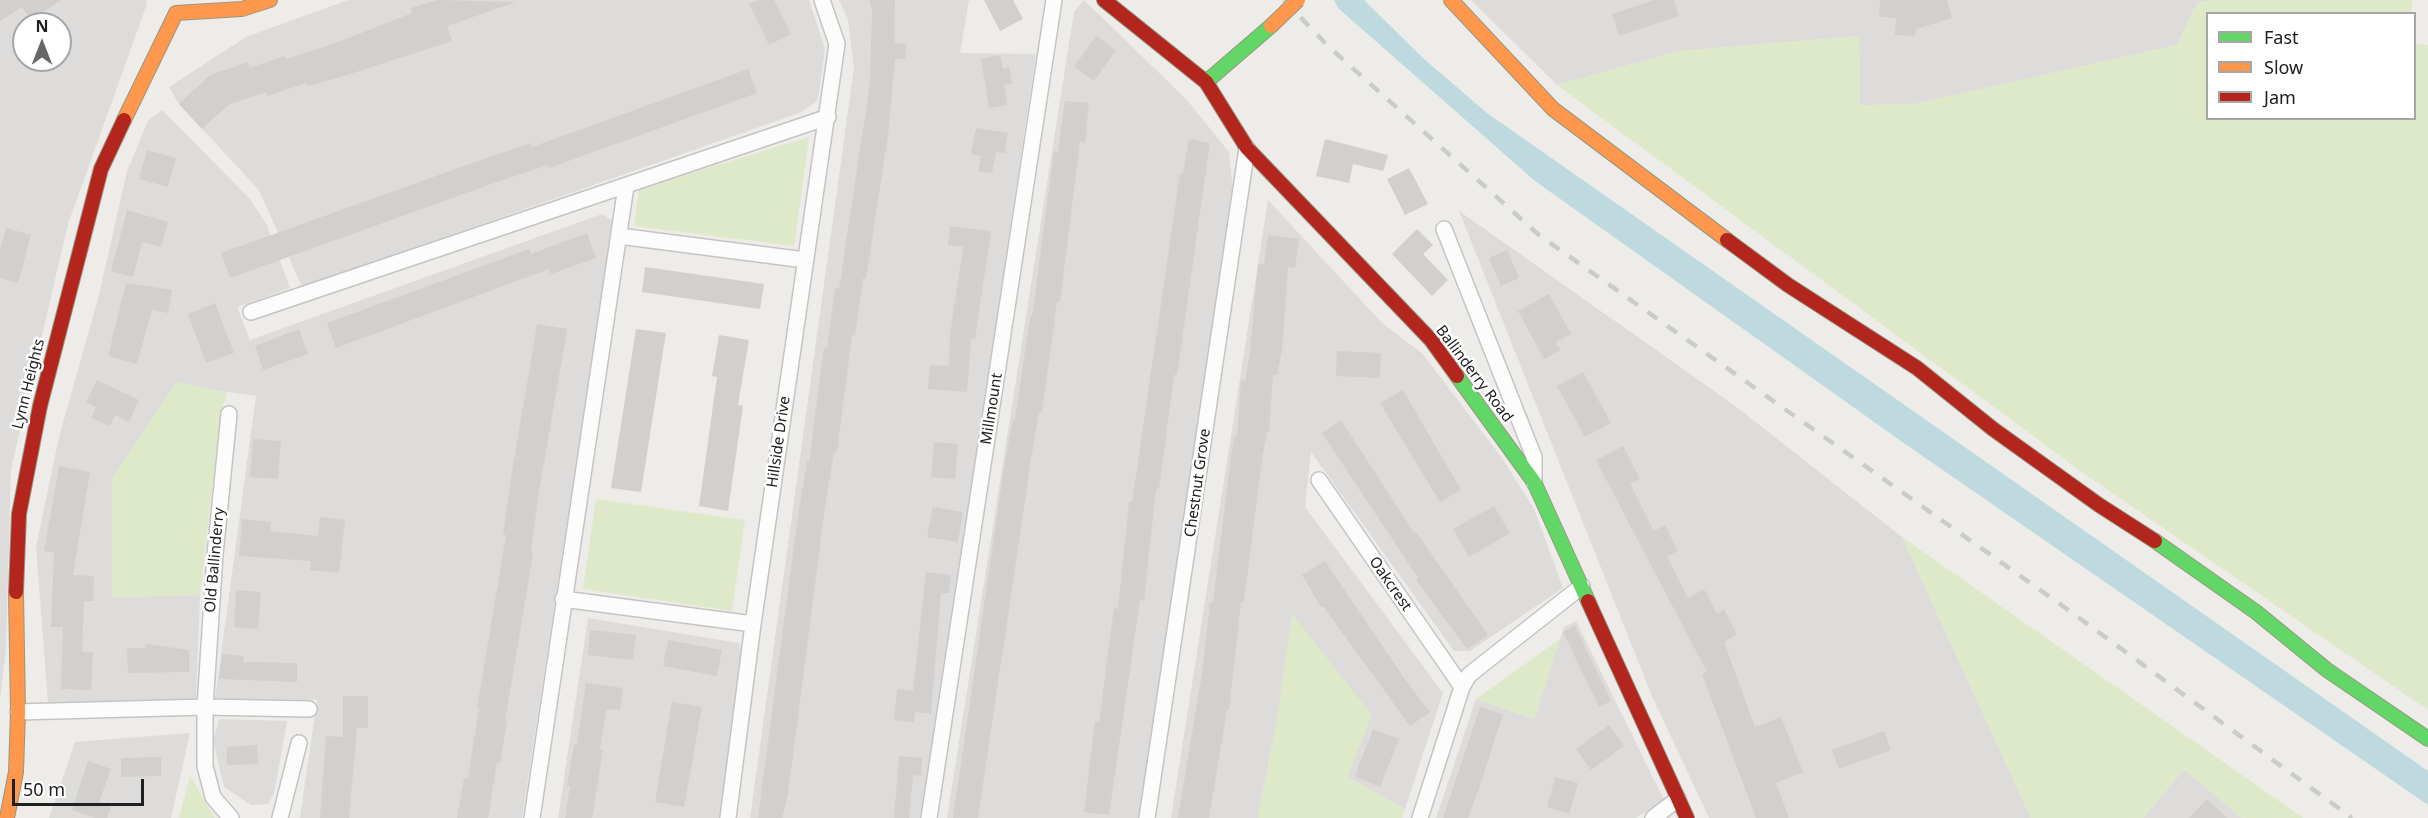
<!DOCTYPE html>
<style>
body{margin:0}
#map{position:relative;width:2428px;height:818px;overflow:hidden;background:#eeece9;font-family:"Noto Sans",sans-serif}
canvas{display:block}
.legend{position:absolute;left:2206px;top:12px;width:210px;height:108px;box-sizing:border-box;background:#fff;border:2px solid #a6a6a6;margin:0;padding:8px 10px;list-style:none;font-size:18px;color:#202020}
.legend li{display:flex;align-items:center;gap:12px;height:30px}
.legend b{width:30px;border:2px solid #a6a6a6}
.north{position:absolute;left:12px;top:12px;width:60px;height:60px;box-sizing:border-box;background:#fff;border:2px solid #a6a6a6;border-radius:50%;rotate:0deg;font-size:16px;font-weight:700;line-height:24px;text-align:center;color:#202020}
.north::after{content:'';display:block;margin:auto;width:21px;height:27px;background:#686766;clip-path:polygon(50% 0,100% 100%,50% 72%,0 100%)}
.scale{position:absolute;left:12px;top:779px;width:132px;height:27px;box-sizing:border-box;border:3px solid #202020;border-top:0;padding-left:8px;font-size:18px;line-height:21px;white-space:nowrap;color:#202020;-webkit-text-stroke:4px #fff;paint-order:stroke}
</style>
<div id="map">
<canvas width="2428" height="818"></canvas>
<ul class="legend">
<li><b style="height:8px;background:#63d668"></b>Fast</li>
<li><b style="height:8px;background:#ff974d"></b>Slow</li>
<li><b style="height:8px;background:#b3261e"></b>Jam</li>
</ul>
<div class="north">N</div>
<div class="scale">50 m</div>
</div>
<script>
const context = document.querySelector('canvas').getContext('2d');
context.lineJoin = 'round';
function fillPath(path, color) { context.fillStyle = color; context.fill(path, 'evenodd'); }
const toPath = rows => new Path2D(rows.map(r => 'M' + r).join(''));
function strokePath(path, color, width, dash) { context.strokeStyle = color; context.lineWidth = width; context.lineCap = dash ? 'butt' : 'round'; context.setLineDash(dash || []); context.stroke(path); }
function write(font, color, halo, rows, align = 'center') {
  context.font = font + ' "Noto Sans",sans-serif'; context.lineWidth = 5; context.setLineDash([]); context.textBaseline = 'middle'; context.strokeStyle = halo; context.fillStyle = color; for (const [text, x, y, turn = 0] of rows) {
    context.save(); context.translate(x, y); context.rotate((+turn || 0) * Math.PI / 180); context.textAlign = isNaN(turn) ? turn : align; if (halo) context.strokeText(text, 0, 0); context.fillText(text, 0, 0); context.restore();
  }
}
fillPath(toPath([
 [0,0,146,0,147,4,68,224,11,469,6,648,0,701],
 [24,24,60,24,60,60,24,60],
 [348,0,809,0,825,49,818,100,802,112,302,287,259,190,179,104,169,87,246,37],
 [839,0,969,0,960,53,1036,54,922,818,750,818,854,68,848,20],
 [1084,0,1187,100,1229,152,1233,192,1139,818,947,818,1074,12],
 [1471,0,2215,0,2197,3,2177,45,1906,106,1860,106,1859,36,1679,51,1557,85],
 [162,110,250,199,267,225,290,288,237,307,250,340,602,214,613,221,522,818,300,818,317,700,215,699,256,396,221,391,112,597,200,595,196,700,48,703,36,547,59,437,99,295,127,171,148,121],
 [1268,200,1383,324,1422,353,1502,458,1534,509,1563,588,1470,651,1454,651,1311,452,1305,507,1443,693,1405,809,1347,777,1292,615,1277,720,1258,818,1171,818],
 [1459,211,1734,405,1902,537,2031,818,1709,818,1652,696],
 [588,618,739,643,743,657,719,818,558,818],
 [1576,621,1664,800,1636,818,1436,818,1476,699,1534,719,1564,627],
 [219,719,287,721,274,794,268,804,251,805,224,787,213,741],
 [190,733,171,818,49,818,75,742],
 [2184,769,2242,818,2143,818]
]), '#dddcda');
fillPath(toPath([
 [2215,0,2412,0,2411,13,2208,14,2208,118,2414,118,2415,43,2428,45,2428,710,2089,477,1557,85,1679,51,1859,36,1860,105,1913,104,2177,45,2197,3],
 [809,137,794,246,634,226,639,189],
 [176,382,227,392,220,418,200,595,112,597,112,478],
 [596,499,745,520,732,611,583,589],
 [1902,537,2195,742,2303,818,2242,818,2184,769,2143,818,2031,818],
 [1292,614,1372,715,1347,777,1405,809,1402,818,1258,818,1277,720],
 [1560,639,1534,719,1476,699],
 [190,776,215,818,179,818]
]), '#dde9c9');
fillPath(toPath([
 [1334,0,1364,0,1423,58,1487,113,2428,771,2428,805,1908,446,1535,181,1338,8]
]), '#bedadf');
fillPath(toPath([
 [0,0,61,0,31,20,22,7,0,21],
 [437,0,516,2,447,26,452,41,347,75,308,86,306,83,267,96,266,92,228,105,202,129,179,104,210,75,248,62,249,68,285,56,286,59,336,43,412,13,411,8],
 [758,0,774,0,791,34,769,45,749,4],
 [869,0,895,0,894,43,906,44,905,59,895,59,888,135,866,279,863,278,855,335,852,335,837,452,834,452,825,507,788,794,782,818,758,818,797,523,807,461,809,462,824,347,827,348,835,288,839,289,870,83,872,10],
 [984,0,1013,0,1023,19,1000,31],
 [1654,0,1674,0,1679,16,1619,36,1612,14],
 [1880,0,1947,0,1952,18,1916,29,1915,36,1895,35,1896,18,1879,17],
 [1096,36,1116,50,1094,81,1074,67],
 [1000,55,1003,69,1009,67,1012,84,1004,85,1007,105,989,108,981,59],
 [748,69,757,93,549,168,548,165,494,183,230,278,221,253,478,161,531,143,532,147],
 [1065,101,1089,103,1085,142,1080,141,1060,302,1057,302,1042,412,1039,412,1031,460,978,818,953,818,1004,468,1013,420,1015,420,1030,317,1032,317,1054,151,1058,152],
 [976,128,1008,133,1005,153,996,152,992,173,978,171,981,156,971,154],
 [1189,139,1210,143,1177,375,1174,375,1159,489,1156,489,1144,601,1140,600,1109,815,1084,812,1095,721,1099,722,1114,608,1118,609,1129,502,1132,502,1180,174,1183,174],
 [1325,139,1388,155,1383,171,1353,164,1349,183,1316,176],
 [147,150,176,158,168,187,139,179],
 [1409,168,1428,204,1405,215,1387,179],
 [127,210,168,222,161,247,142,242,133,277,111,271],
 [950,226,991,231,975,339,971,339,967,392,928,389,930,365,949,366,950,335,963,247,948,245],
 [6,228,31,235,18,283,0,278,0,251],
 [1417,229,1433,245,1423,254,1448,280,1432,296,1392,254],
 [587,233,596,258,551,274,549,269,336,348,327,323,529,249,531,254],
 [1268,235,1299,239,1295,268,1288,267,1282,350,1277,375,1273,375,1269,432,1267,432,1262,459,1244,602,1241,602,1229,710,1227,710,1209,818,1178,818,1202,674,1210,603,1213,603,1230,464,1234,436,1237,437,1241,380,1245,381,1250,352,1258,264,1264,264],
 [1507,250,1519,278,1501,286,1489,258],
 [645,267,764,284,760,309,642,292],
 [126,283,172,290,168,313,152,310,137,364,108,356],
 [1549,294,1571,334,1556,342,1561,350,1544,359,1518,311],
 [215,303,234,353,206,363,188,314],
 [537,324,567,329,538,498,531,553,533,553,505,721,507,722,500,763,497,762,488,818,457,818,464,778,468,778,479,708,477,707,506,535,503,535,511,478],
 [299,329,308,354,263,370,255,346],
 [636,329,666,333,641,492,611,488],
 [719,335,749,340,738,405,743,406,728,511,699,506,717,377,712,376],
 [1337,351,1381,353,1380,378,1336,376],
 [1583,372,1611,423,1585,437,1557,386],
 [97,380,139,400,129,422,115,415,110,426,91,418,96,407,86,402],
 [1403,390,1461,490,1440,502,1380,403],
 [1341,420,1414,533,1416,532,1488,635,1467,649,1416,580,1418,578,1322,433],
 [253,439,281,441,278,479,250,477],
 [934,442,958,444,955,479,931,477],
 [1623,446,1640,479,1630,484,1654,531,1665,525,1678,551,1667,556,1688,598,1704,589,1717,614,1724,610,1737,634,1724,642,1755,727,1781,717,1803,772,1776,783,1789,818,1756,818,1702,674,1707,672,1596,460],
 [59,466,90,472,73,575,94,576,93,601,84,601,82,652,93,652,91,690,61,689,63,627,51,627,54,552,44,551],
 [1494,506,1510,533,1469,557,1453,529],
 [933,507,963,512,958,542,927,537],
 [320,517,345,520,339,573,310,570,311,561,239,556,242,519,271,522,270,531,318,536],
 [1325,561,1406,681,1430,712,1410,726,1323,606,1321,607,1302,575],
 [926,572,951,575,949,593,941,593,931,714,915,712,914,722,894,720,897,689,913,691],
 [236,590,261,592,258,629,234,627],
 [1575,626,1611,701,1599,707,1563,632],
 [590,630,636,635,633,660,588,655],
 [668,640,722,650,717,676,663,666],
 [146,644,189,650,189,672,128,673,127,648,146,648],
 [222,654,244,656,243,662,297,663,297,682,219,679],
 [586,683,623,688,620,710,606,709,600,749,603,750,592,818,565,818,570,786,567,786,574,745,577,745],
 [343,696,368,696,368,728,357,728,349,818,320,818,326,736,343,737],
 [672,702,702,707,684,807,655,802],
 [1480,707,1503,714,1480,786,1468,818,1443,818],
 [1609,725,1624,746,1591,770,1576,749],
 [1373,729,1399,739,1380,787,1355,776],
 [1884,731,1891,750,1839,769,1832,750],
 [257,745,258,764,227,765,227,747],
 [899,756,922,758,921,776,913,775,909,818,894,818],
 [161,757,161,776,121,777,121,758],
 [88,761,111,769,99,802,111,806,107,818,96,818,72,810],
 [1555,777,1578,783,1569,814,1547,807],
 [2207,799,2227,818,2189,818]
]), '#d2d0ce');
const street = toPath([
 [1444,229,1534,457,1534,482],
 [619,236,805,260],
 [251,312,828,117],
 [229,414,215,555,205,707,205,766,213,797,231,818],
 [1319,480,1462,687],
 [563,599,753,624],
 [18,712,205,707,309,709],
 [280,818,299,743],
 [532,818,626,186],
 [728,818,753,624,837,44,822,0],
 [929,818,1054,0],
 [1147,818,1247,148],
 [1420,818,1462,687,1469,675,1582,586],
 [1653,818,1678,799]
]);
const fast = toPath([
 [1206,82,1271,26],
 [1457,376,1534,482,1588,601],
 [2155,541,2256,612,2327,670,2428,739]
]);
const slow = toPath([
 [1451,0,1553,109,1727,240],
 [124,120,176,13,242,9,270,0],
 [7,818,16,772,18,712,16,592]
]);
const jam = toPath([
 [1104,0,1206,82,1247,148,1431,340,1457,376],
 [1727,240,1788,285,1917,368,1993,429,2099,505,2155,541],
 [16,592,19,514,40,406,101,169,124,120],
 [1588,601,1687,818]
]);
strokePath(street, '#c5c4c3', 18);
strokePath(fast, '#979781', 16);
strokePath(slow, '#979781', 16);
strokePath(jam, '#979781', 16);
strokePath(street, '#fcfcfc', 15);
strokePath(fast, '#63d668', 14);
strokePath(slow, '#ff974d', 14);
strokePath(jam, '#b3261e', 14);
strokePath(toPath([
 [1284,0,1328,46,1539,235,2067,609,2352,818]
]), '#cbcbca', 4.5, [12, 12]);
const slowBridge = toPath([
 [1271,26,1298,0]
]);
strokePath(slowBridge, '#979781', 16, []);
strokePath(slowBridge, '#ff974d', 14);
write('15px', '#202020', '#fff', [
 ["Ballinderry Road",1474,374,53],
 ["Lynn Heights",29,384,-76],
 ["Millmount",992,409,-81],
 ["Hillside Drive",779,442,-82],
 ["Chestnut Grove",1198,483,-82],
 ["Old Ballinderry",215,560,-85],
 ["Oakcrest",1390,584,55]
]);
</script>
